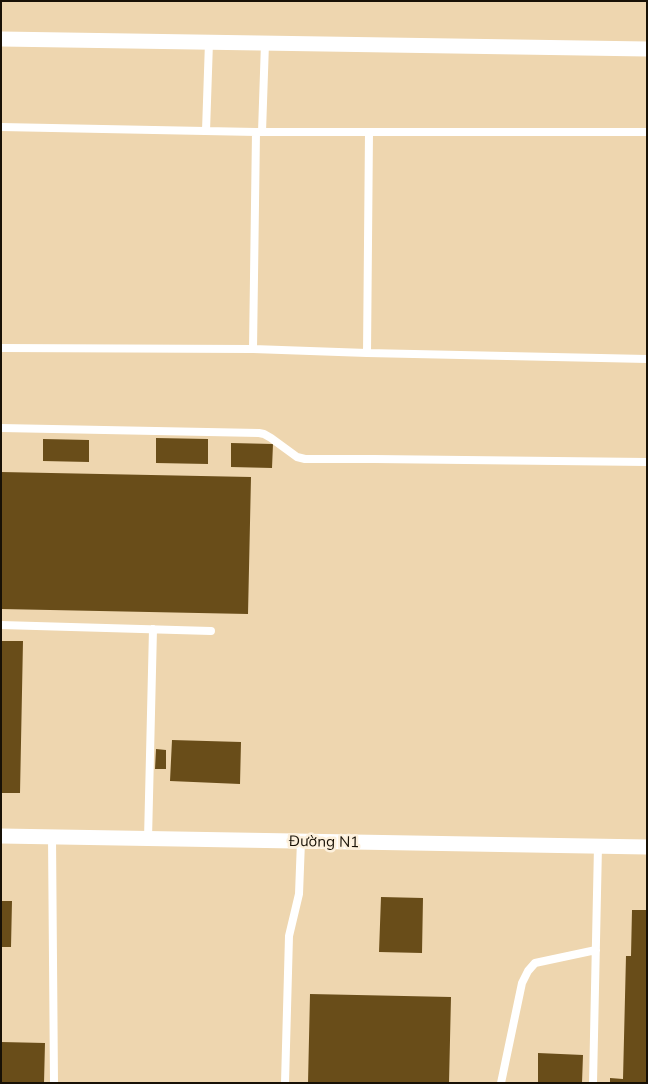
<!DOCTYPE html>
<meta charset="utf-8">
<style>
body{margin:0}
#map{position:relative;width:648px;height:1084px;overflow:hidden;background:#f7e2c2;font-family:Mulish,sans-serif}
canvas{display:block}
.frame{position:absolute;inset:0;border:2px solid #181106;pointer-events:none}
</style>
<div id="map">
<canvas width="648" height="1084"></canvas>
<div class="frame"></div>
</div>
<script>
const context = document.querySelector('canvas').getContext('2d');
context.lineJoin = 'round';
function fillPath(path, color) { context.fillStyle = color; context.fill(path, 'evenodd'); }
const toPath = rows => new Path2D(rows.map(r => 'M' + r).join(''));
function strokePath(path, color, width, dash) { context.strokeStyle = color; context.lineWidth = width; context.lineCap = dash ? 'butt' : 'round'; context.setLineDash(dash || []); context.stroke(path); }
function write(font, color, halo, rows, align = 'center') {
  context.font = font + ' Mulish,sans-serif'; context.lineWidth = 5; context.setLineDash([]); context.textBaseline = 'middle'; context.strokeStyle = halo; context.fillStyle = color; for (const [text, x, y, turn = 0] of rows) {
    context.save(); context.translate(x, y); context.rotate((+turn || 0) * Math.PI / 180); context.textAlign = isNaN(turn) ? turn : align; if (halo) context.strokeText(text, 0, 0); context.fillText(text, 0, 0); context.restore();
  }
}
fillPath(toPath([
 [1,1,647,1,647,1083,1,1083]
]), '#eed6af');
fillPath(toPath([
 [156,438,208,439,208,464,156,463],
 [43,439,89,440,89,462,43,461],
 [231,443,273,444,272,468,231,467],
 [1,472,251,477,248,614,1,609],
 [1,641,23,641,20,793,1,793],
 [172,740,241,742,240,784,170,781],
 [156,749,166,750,166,769,155,769],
 [381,897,423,898,422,953,379,952],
 [1,901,12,901,11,947,1,947],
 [632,910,647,910,647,1083,610,1083,610,1078,623,1079,626,956,631,956],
 [310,994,451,997,449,1083,308,1083],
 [1,1042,45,1043,44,1083,1,1083],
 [538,1053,583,1055,582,1083,538,1083]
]), '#694d19');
strokePath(toPath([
 [1,127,256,132],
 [206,131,209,42],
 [262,132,265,43],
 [1,348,253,349,367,353,647,359],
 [253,349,256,132,647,132],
 [367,353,369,132],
 [1,428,259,433,264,434,271,438,297,457,305,459,374,459,647,462],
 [1,625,211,631],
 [52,837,54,1083],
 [148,839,153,629],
 [285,1083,289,936,299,894,301,841],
 [501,1083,522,983,528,971,535,963,596,950],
 [593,1083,598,846]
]), '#fff', 8);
strokePath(toPath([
 [1,39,647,49],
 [1,836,647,847]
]), '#fff', 15);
write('15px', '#181106', '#fdf1dd', [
 ["Đường N1",324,842,1]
]);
</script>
